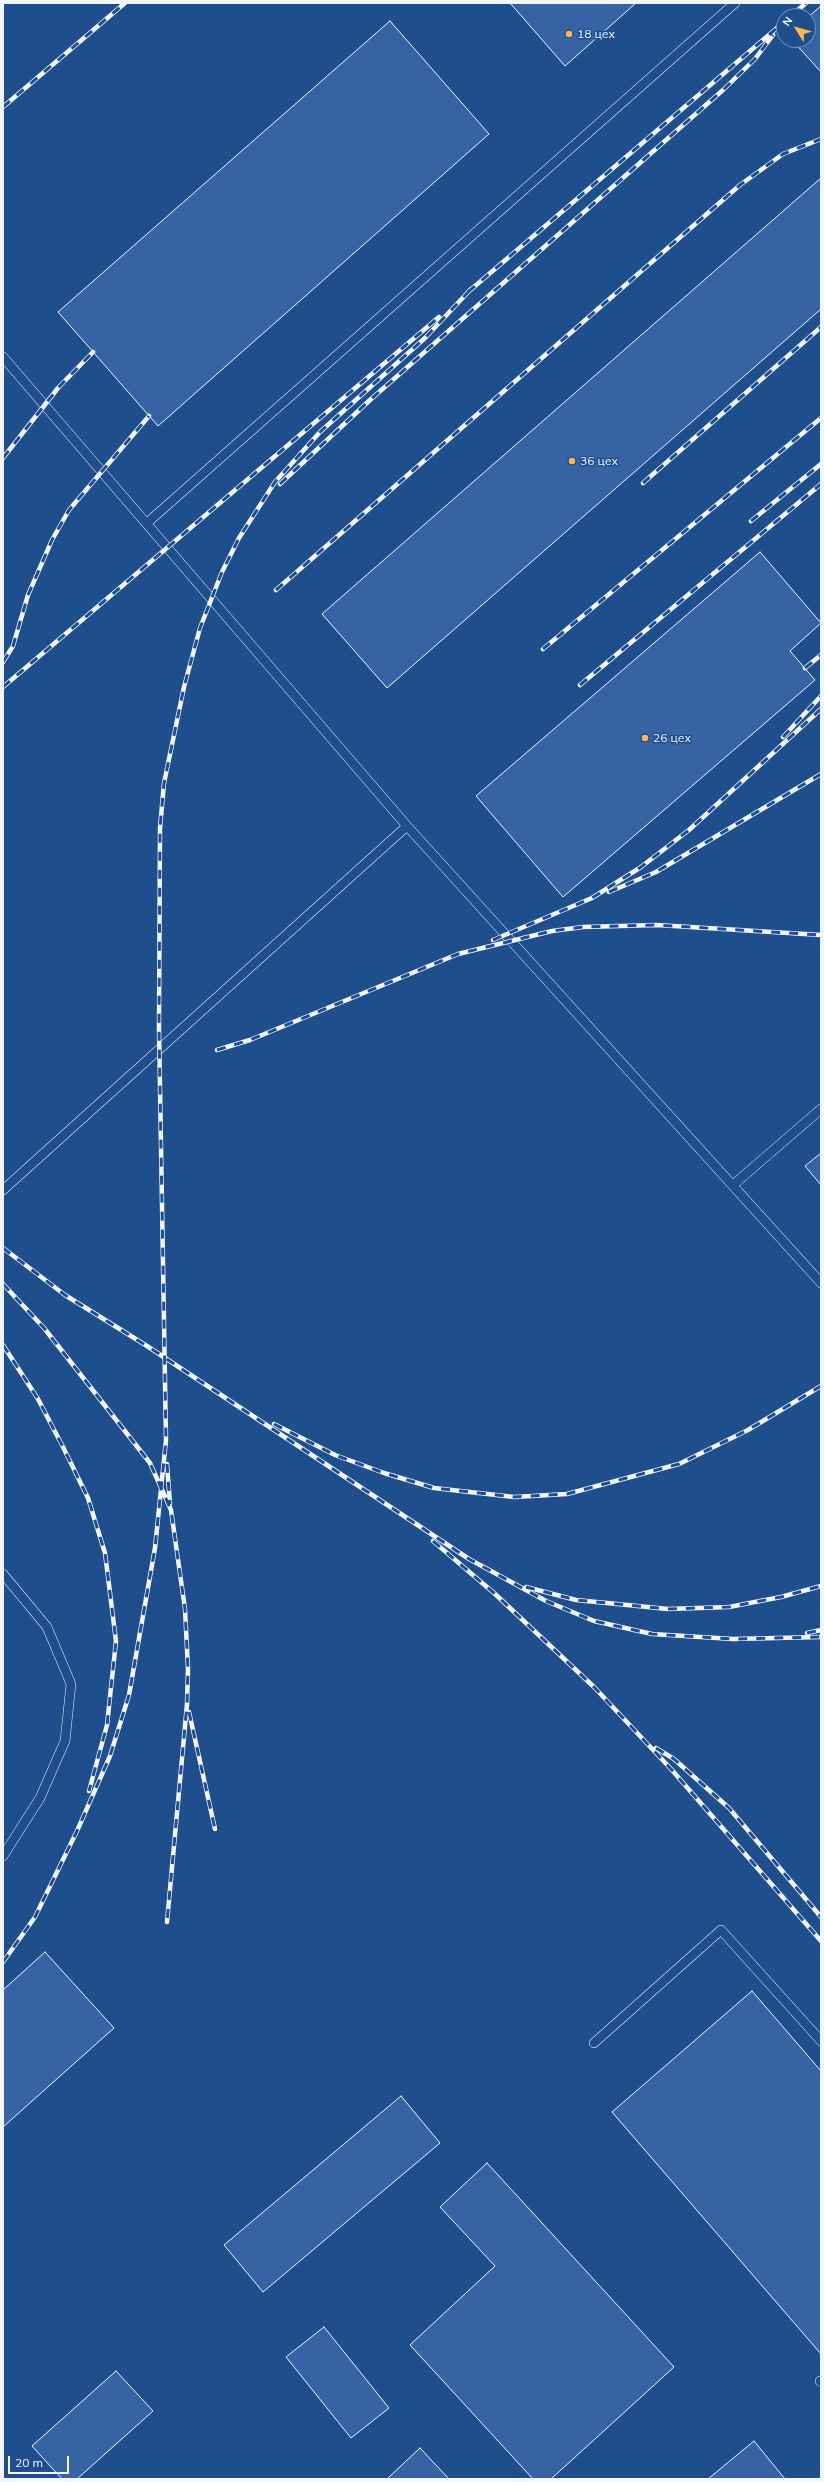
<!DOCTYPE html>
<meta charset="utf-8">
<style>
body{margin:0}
#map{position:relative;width:824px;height:2482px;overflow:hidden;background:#1f4e8c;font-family:Mulish,sans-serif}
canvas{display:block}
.frame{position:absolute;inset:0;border:4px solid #f2f6ff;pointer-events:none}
.north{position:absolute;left:776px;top:8px;width:40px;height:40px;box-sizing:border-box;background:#1f4e8c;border:1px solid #7391ba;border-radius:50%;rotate:307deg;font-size:11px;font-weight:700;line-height:16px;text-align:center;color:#f2f6ff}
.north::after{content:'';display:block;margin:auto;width:14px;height:18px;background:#ffb74d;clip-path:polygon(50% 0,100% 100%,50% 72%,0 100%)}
.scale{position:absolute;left:8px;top:2456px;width:61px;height:18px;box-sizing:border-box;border:2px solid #f2f6ff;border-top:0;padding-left:5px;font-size:12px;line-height:14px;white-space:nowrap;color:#f2f6ff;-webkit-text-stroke:3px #1f4e8c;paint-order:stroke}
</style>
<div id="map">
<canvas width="824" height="2482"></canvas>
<div class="frame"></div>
<div class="north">N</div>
<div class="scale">20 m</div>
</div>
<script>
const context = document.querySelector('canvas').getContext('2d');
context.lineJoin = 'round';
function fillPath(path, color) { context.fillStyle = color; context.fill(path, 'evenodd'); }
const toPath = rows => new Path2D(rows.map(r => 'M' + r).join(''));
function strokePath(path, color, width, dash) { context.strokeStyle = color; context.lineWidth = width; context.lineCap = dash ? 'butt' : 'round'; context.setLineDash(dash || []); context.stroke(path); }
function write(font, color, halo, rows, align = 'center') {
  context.font = font + ' Mulish,sans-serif'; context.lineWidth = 3; context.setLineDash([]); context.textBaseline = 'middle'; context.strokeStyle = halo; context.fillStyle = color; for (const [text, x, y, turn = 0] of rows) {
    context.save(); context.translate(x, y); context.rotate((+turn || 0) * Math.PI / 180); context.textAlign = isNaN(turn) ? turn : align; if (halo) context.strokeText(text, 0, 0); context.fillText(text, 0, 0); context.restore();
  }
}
const building = toPath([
 [510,3,636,3,565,66,510,3],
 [821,6,821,72,792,40,808,40,808,17,821,6],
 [390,21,489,134,158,426,58,312,390,21],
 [821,178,821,309,387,688,322,614,821,178],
 [760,552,821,623,790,651,815,680,563,897,476,796,760,552],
 [821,1153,821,1185,805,1166,821,1153],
 [45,1952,114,2028,3,2127,3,1990,45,1952],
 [752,1991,821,2071,821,2354,612,2112,752,1991],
 [401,2096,440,2143,263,2292,224,2245,401,2096],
 [487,2163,674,2367,551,2479,533,2479,410,2345,495,2266,440,2207,487,2163],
 [324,2327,389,2408,351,2438,286,2357,324,2327],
 [116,2371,153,2411,77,2479,62,2479,32,2446,116,2371],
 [754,2441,785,2479,708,2479,754,2441],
 [420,2448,449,2479,387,2479,420,2448]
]);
fillPath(building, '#3563a3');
strokePath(building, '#f2f6ff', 1);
const service = toPath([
 [3,357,407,826,821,1283],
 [147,523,735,3],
 [733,1185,821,1109],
 [3,1190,407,826],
 [3,1574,47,1627,71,1684,65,1741,40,1798,3,1856],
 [594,2043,721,1930,821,2041],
 [820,2381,821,2382]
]);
strokePath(service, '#f2f6ff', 10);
strokePath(service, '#1f4e8c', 9);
const rail = toPath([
 [791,16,806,3],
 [3,107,125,3],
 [468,292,784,22],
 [3,458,58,388,93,352],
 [643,483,821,327],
 [280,484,370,400,723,90,755,59,773,35],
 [751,521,821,464],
 [276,590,740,185,783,154,821,139],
 [543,649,821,418],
 [3,662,13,646,28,595,52,540,69,510,149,416],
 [805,668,821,655],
 [580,685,821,484],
 [3,687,439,317],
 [783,737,821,696],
 [609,892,656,872,821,774],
 [493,940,592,898,641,867,689,830,821,709],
 [217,1050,250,1040,458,954,552,931,583,927,657,925,821,935],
 [3,1248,65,1295,147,1346,469,1559,546,1601,594,1621,652,1634,733,1639,821,1637],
 [3,1284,44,1328,150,1463,171,1510,185,1609,188,1669,187,1704,167,1922],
 [3,1345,38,1399,63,1447,88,1498,105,1553,116,1641,107,1725,89,1791],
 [274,1424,335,1455,384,1473,434,1488,514,1497,567,1494,679,1464,748,1430,821,1386],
 [167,1464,170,1504],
 [433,1541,494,1593,594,1687,671,1769,821,1941],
 [526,1587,576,1600,668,1609,729,1607,781,1597,821,1586],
 [807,1633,821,1630],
 [189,1712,215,1829],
 [656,1748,674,1759,729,1808,821,1917],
 [3,1962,35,1917,77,1831,110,1756,129,1695,155,1548,166,1440,159,1028,160,828,164,783,184,687,200,628,222,572,239,538,275,482,320,432,425,338,471,289]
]);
strokePath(rail, '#f2f6ff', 4.5);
strokePath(rail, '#1f4e8c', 3, [9]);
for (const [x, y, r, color] of [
 [569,34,4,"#ffb74d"],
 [572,461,4,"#ffb74d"],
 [645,738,4,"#ffb74d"]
]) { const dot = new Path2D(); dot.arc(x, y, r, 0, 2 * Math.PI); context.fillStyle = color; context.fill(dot); strokePath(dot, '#1f4e8c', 1.5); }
write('12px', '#f2f6ff', '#1f4e8c', [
 ["18 цех",577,34],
 ["36 цех",580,461],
 ["26 цех",653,738]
], 'left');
</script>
